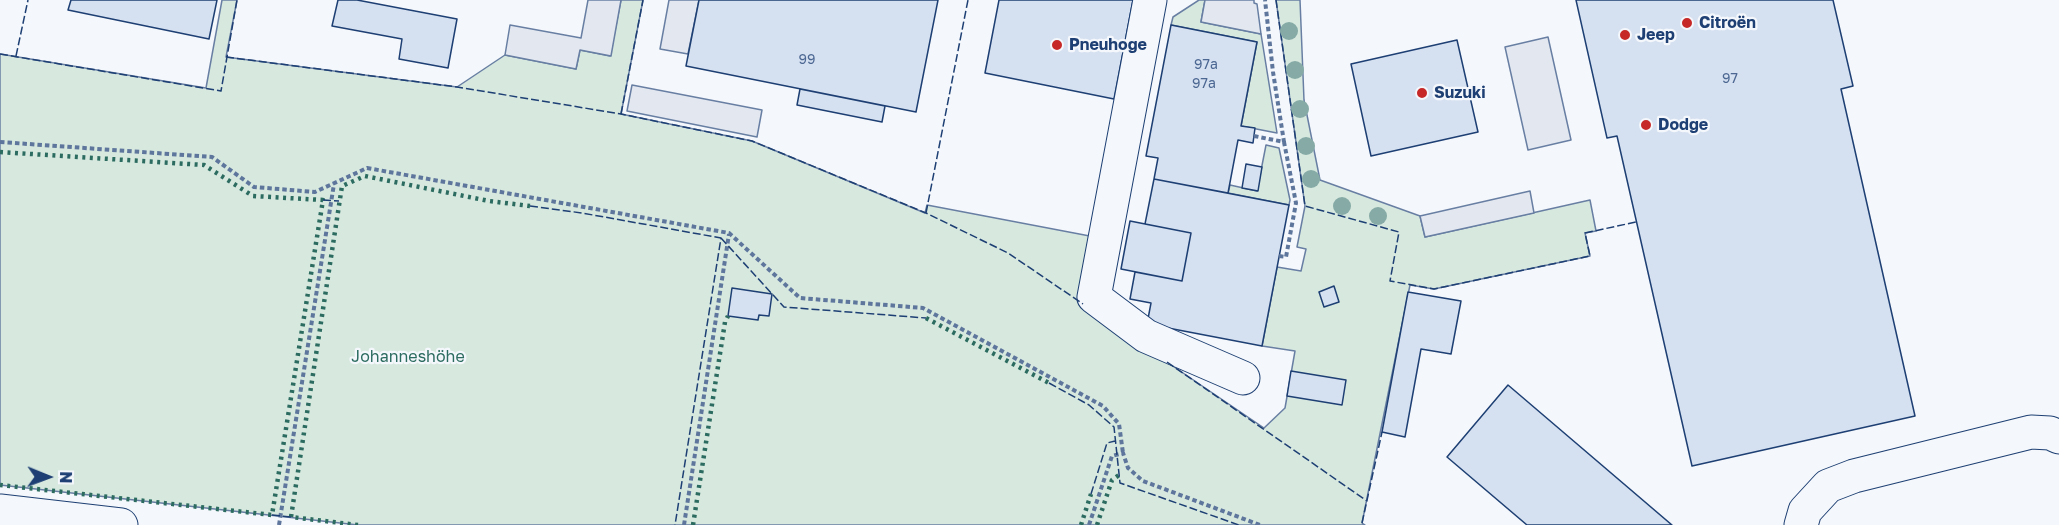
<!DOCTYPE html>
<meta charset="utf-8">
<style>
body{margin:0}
#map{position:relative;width:2059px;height:525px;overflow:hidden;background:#f4f7fb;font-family:"Golos Text",sans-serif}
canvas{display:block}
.north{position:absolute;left:18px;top:447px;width:60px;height:60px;-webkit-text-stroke:4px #f4f7fb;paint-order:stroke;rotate:91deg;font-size:16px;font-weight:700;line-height:24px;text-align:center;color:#1d3f73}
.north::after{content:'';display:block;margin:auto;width:21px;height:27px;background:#1d3f73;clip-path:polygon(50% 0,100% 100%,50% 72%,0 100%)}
</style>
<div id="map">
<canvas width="2059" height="525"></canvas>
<div class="north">N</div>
</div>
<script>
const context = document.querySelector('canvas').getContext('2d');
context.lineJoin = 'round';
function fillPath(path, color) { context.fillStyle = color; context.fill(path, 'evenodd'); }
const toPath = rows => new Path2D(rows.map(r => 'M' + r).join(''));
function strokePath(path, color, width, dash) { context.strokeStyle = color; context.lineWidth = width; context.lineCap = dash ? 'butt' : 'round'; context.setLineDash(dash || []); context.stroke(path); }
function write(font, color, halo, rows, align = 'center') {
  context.font = font + ' "Golos Text",sans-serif'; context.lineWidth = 4.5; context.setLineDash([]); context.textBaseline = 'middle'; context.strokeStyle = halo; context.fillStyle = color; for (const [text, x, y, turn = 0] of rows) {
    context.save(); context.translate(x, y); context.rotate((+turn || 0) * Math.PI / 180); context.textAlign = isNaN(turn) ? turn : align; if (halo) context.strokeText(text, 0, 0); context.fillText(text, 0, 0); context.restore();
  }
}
const green = toPath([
 [222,0,237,0,226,57,457,87,505,55,576,69,580,50,610,56,621,0,643,0,621,114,752,141,925,213,927,205,1095,237,1083,305,1264,428,1285,408,1295,351,1262,346,1277,267,1301,271,1306,249,1297,247,1305,206,1276,0,1300,0,1304,100,1320,180,1420,216,1425,237,1590,200,1596,231,1585,233,1590,256,1434,289,1410,285,1362,523,1365,525,358,525,0,485,0,54,206,88,222,0],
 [1199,0,1205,0,1201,22,1261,34,1277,133,1241,126,1257,42,1171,25,1173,17,1199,0],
 [1266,145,1279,148,1290,200,1289,205,1228,193,1230,185,1257,191,1266,145]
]);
fillPath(green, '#d7e8df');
strokePath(green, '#687fa3', 1.5);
const parking = toPath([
 [588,0,621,0,611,56,580,50,576,69,505,55,510,25,581,38,588,0],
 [669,0,699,0,688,54,660,49,669,0],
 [1205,0,1254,0,1254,3,1257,4,1261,34,1201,22,1205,0],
 [1548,37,1571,140,1528,150,1505,47,1548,37],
 [632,85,762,110,757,137,627,111,632,85],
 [1530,191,1534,213,1425,237,1420,216,1530,191]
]);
fillPath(parking, '#e3e8f0');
strokePath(parking, '#687fa3', 1.5);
const building = toPath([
 [71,0,217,0,209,39,68,10,71,0],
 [338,0,357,0,457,19,448,68,399,59,402,39,332,26,338,0],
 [699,0,938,0,916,112,686,66,699,0],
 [999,0,1133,0,1114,99,985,73,999,0],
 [1576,0,1833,0,1853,86,1841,89,1915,416,1692,466,1617,136,1607,138,1576,0],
 [1171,25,1257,42,1241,126,1255,128,1253,143,1238,140,1228,193,1154,179,1158,158,1146,156,1171,25],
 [1457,40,1478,132,1371,156,1351,64,1457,40],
 [800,89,885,106,882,122,797,105,800,89],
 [1246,164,1262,167,1258,191,1242,188,1246,164],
 [1154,179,1289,205,1262,346,1147,324,1151,303,1130,299,1135,272,1182,281,1191,233,1145,224,1154,179],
 [1130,221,1191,233,1182,281,1121,269,1130,221],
 [1334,286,1339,302,1324,307,1319,292,1334,286],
 [732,288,772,294,769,316,759,315,758,320,728,316,732,288],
 [1408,292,1461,301,1451,354,1421,349,1405,437,1382,432,1408,292],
 [1291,371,1346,380,1342,405,1287,396,1291,371],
 [1508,385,1672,525,1527,525,1447,457,1508,385]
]);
fillPath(building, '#d5e0f0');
strokePath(building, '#1d3f73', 1.5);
const minor = toPath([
 [1150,0,1094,297,1146,336,1243,378],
 [0,511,121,525],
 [1801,525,1805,511,1828,486,1854,476,2031,432,2050,433,2059,437]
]);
strokePath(minor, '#1d3f73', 35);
strokePath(toPath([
 [1254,136,1284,142,1273,72,1265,0],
 [0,142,212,157,254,187,315,192,367,168,729,233,800,298,923,308,1103,406,1119,424,1123,453],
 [1279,256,1286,257,1296,203,1284,142],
 [279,525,334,184],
 [684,525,729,234],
 [1089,525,1112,456,1123,453,1128,468,1143,481,1260,525]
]), '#5e769c', 4, [4.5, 3]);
strokePath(minor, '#f4f7fb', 33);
strokePath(toPath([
 [0,152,204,165,253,196,323,200,272,515,0,485],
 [926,318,1049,383],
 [358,525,291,517,342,186,365,176,489,201,530,206],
 [693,525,725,322,728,316],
 [1081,525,1091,494],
 [1097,525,1112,480,1119,475]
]), '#2c6c60', 4.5, [3, 4.5]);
strokePath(toPath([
 [1276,0,1305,206,1399,232,1390,281,1434,289,1590,256,1585,233,1636,222],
 [0,54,221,91,237,0],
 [16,56,28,0],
 [226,57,457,87,621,114,752,141,926,213,1008,253,1083,304],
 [621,114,643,0],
 [323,200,339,201],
 [530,206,582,213,721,238,675,525],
 [926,213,968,0],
 [721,238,784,307,926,318],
 [1167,362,1367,501],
 [1049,383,1089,405,1114,427,1120,483,1239,525],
 [1091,494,1107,443,1115,441],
 [272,515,291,517],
 [1362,523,1382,432]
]), '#1d3f73', 1.5, [8, 3]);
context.fillStyle = '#86aba6';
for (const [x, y] of [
 [1289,31],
 [1295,70],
 [1300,109],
 [1306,146],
 [1311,179],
 [1342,206],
 [1378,216]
]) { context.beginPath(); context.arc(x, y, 9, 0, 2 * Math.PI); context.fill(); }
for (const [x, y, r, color] of [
 [1687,23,6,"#c62828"],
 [1625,35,6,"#c62828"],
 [1057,45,6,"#c62828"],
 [1422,93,6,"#c62828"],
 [1646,125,6,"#c62828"]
]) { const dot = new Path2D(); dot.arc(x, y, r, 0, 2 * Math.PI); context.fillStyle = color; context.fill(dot); strokePath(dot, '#f4f7fb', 2); }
write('14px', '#4b6792', null, [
 ["99",807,60],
 ["97a",1206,65],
 ["97",1730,79],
 ["97a",1204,84]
]);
write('bold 16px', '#1d3f73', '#f4f7fb', [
 ["Citroën",1699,23],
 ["Jeep",1637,35],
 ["Pneuhoge",1069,45],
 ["Suzuki",1434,93],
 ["Dodge",1658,125]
], 'left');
write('16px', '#2c6c60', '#f4f7fb', [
 ["Johanneshöhe",408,357]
]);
</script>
